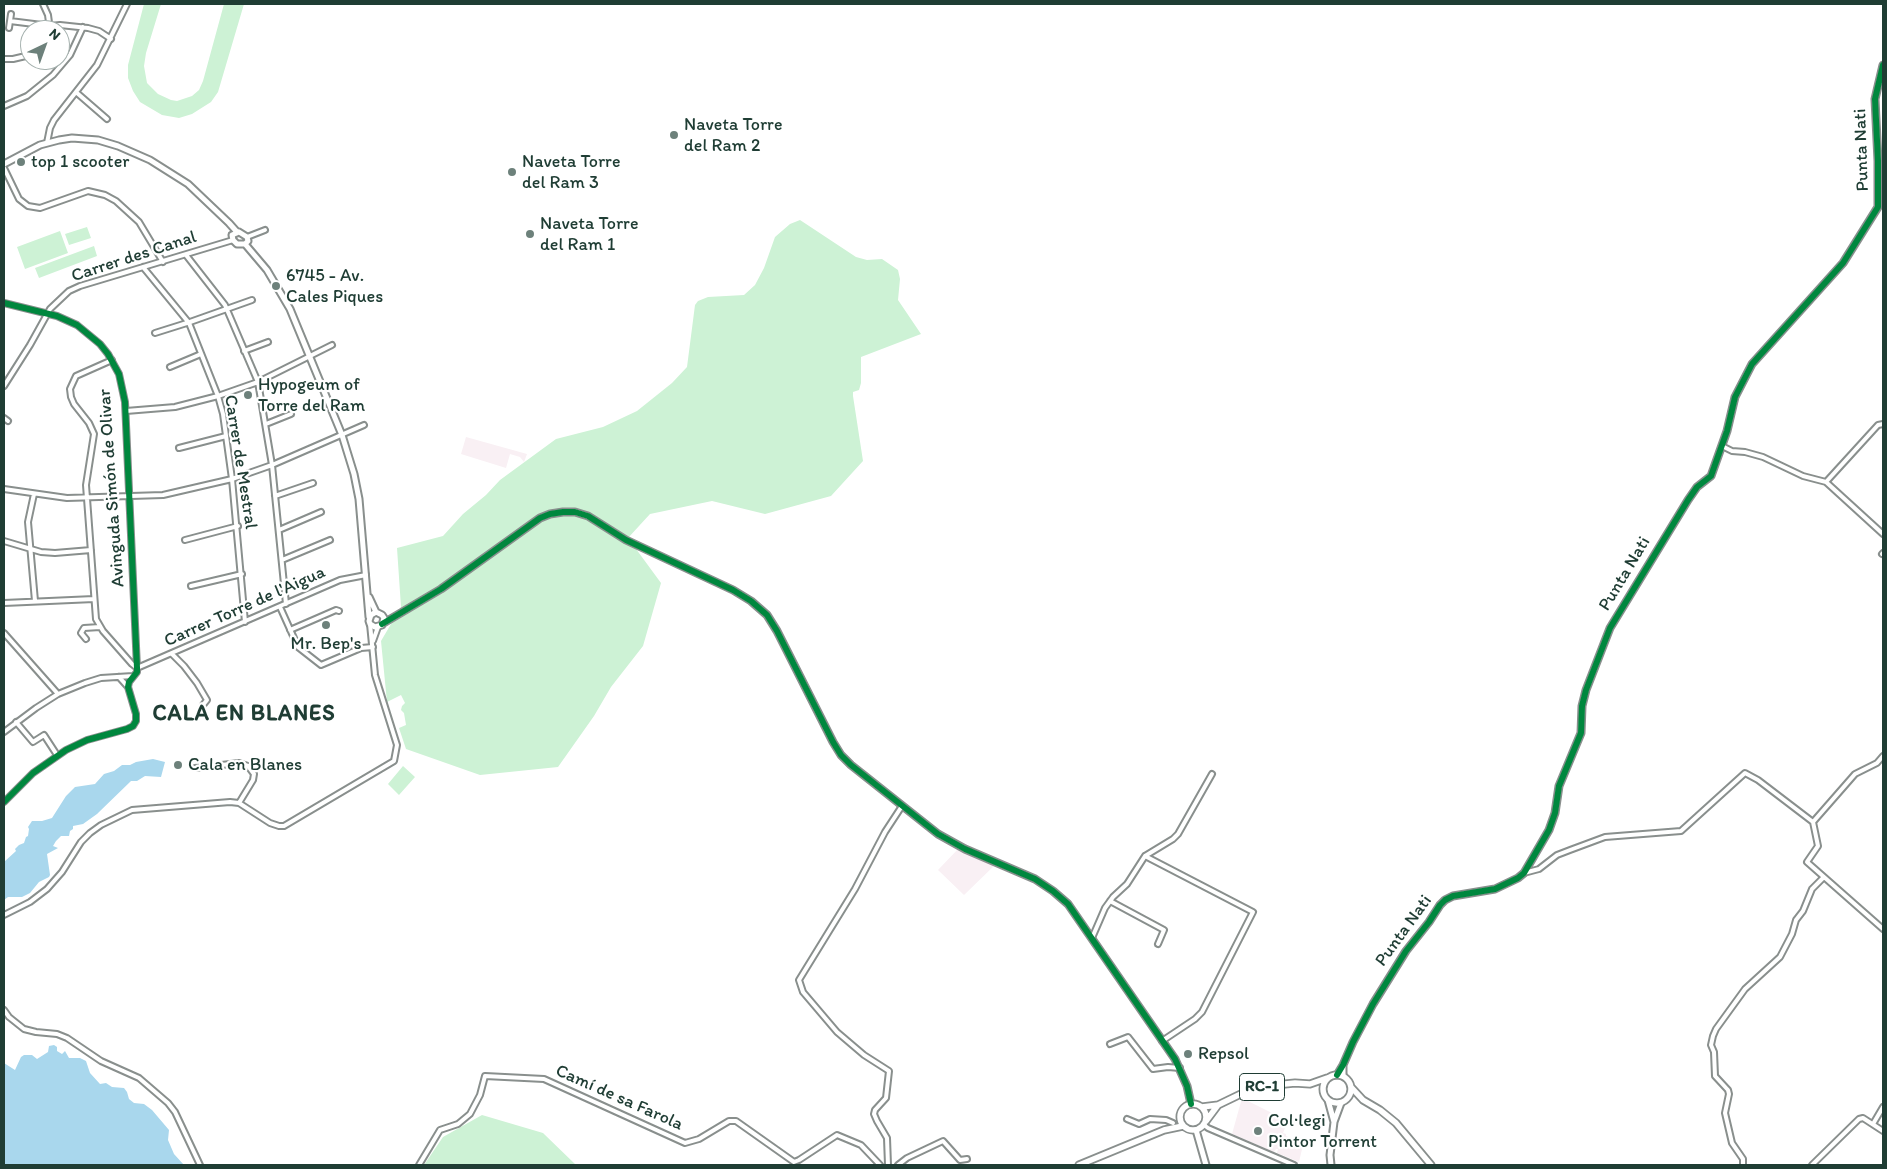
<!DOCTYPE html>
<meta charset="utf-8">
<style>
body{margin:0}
#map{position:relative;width:1887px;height:1169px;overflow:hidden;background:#fff;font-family:Itim,sans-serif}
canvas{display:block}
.frame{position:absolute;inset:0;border:5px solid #1f3d34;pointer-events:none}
.north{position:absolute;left:20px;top:20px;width:50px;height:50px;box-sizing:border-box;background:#fff;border:1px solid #a5b1ae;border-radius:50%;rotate:42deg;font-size:14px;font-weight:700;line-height:20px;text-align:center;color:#1f3d34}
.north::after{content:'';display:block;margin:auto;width:18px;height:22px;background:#6d817b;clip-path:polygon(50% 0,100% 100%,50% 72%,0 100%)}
</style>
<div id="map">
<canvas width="1887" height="1169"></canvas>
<div class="frame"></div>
<div class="north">N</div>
</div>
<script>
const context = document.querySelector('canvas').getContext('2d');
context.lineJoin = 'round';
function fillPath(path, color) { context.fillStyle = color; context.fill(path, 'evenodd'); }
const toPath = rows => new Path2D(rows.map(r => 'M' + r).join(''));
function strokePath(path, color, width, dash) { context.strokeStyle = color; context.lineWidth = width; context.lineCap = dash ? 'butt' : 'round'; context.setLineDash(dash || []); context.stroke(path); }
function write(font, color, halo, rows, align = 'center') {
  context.font = font + ' Itim,sans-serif'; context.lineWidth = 4.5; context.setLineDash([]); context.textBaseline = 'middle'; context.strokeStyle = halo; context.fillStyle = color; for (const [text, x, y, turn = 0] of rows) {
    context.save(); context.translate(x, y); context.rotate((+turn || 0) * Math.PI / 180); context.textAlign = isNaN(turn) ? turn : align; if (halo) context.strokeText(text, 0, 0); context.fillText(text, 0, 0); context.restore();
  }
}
fillPath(toPath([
 [466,437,527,454,524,462,520,457,510,454,506,468,461,454],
 [958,849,995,865,964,895,938,870],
 [1242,1098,1288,1121,1283,1133,1286,1134,1286,1136,1302,1143,1303,1145,1299,1162,1277,1153,1278,1149,1276,1149,1274,1152,1232,1134]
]), '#f9f0f4');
fillPath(toPath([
 [144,4,161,4,146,53,144,66,147,83,158,94,171,100,177,101,192,96,199,90,203,81,224,4,244,4,218,92,211,102,192,114,179,118,162,115,140,102,133,91,128,78,128,65],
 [800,220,856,257,867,260,882,259,898,270,900,279,898,300,921,334,861,357,861,383,859,390,853,392,853,396,863,461,831,496,765,514,712,501,650,514,628,538,661,583,643,646,611,687,594,716,558,767,480,775,406,749,399,728,406,725,404,713,401,710,402,706,405,703,401,695,387,702,381,641,401,607,397,548,443,536,463,514,486,495,500,480,556,439,603,427,637,411,672,383,687,367,695,305,698,301,708,297,744,295,755,285,764,268,775,237,790,224],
 [87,227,91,238,69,245,65,234],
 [60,231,68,253,25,269,17,247],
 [94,246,97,256,39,278,35,268],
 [403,766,415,777,399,795,388,784],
 [482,1115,543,1133,576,1165,424,1165,443,1137]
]), '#cdf2d5');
fillPath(toPath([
 [153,759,165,762,161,777,145,776,137,781,131,781,97,814,83,824,73,826,73,829,70,831,69,836,61,836,56,841,53,846,58,848,47,854,50,875,49,877,39,882,30,893,22,897,8,897,4,900,4,862,16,851,15,849,19,845,24,843,26,837,28,836,29,829,28,827,32,821,42,821,52,818,66,796,75,787,95,784,104,774,114,771,122,765,130,765,136,762],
 [54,1045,57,1047,57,1051,62,1054,65,1051,69,1058,80,1058,86,1061,90,1073,100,1084,106,1083,112,1087,124,1088,127,1092,129,1099,134,1103,144,1104,152,1110,169,1130,168,1140,174,1154,184,1165,4,1165,4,1063,15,1070,21,1057,24,1055,32,1055,37,1059,48,1052,49,1046]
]), '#a9d7ed');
const street = toPath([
 [43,4,48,15,50,30],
 [10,21,50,26,60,25,88,28,99,31,111,39],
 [9,28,11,14],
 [4,59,13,59,30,55],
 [77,93,107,119],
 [4,106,27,96,53,75,70,55,83,27],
 [47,143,50,128,54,120,97,65,127,4],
 [4,168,19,199,28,206,40,208,88,191,105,195,116,201,139,222,163,262],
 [247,237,265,230],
 [186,255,225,305,258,382,272,465,286,604],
 [143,267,189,323,218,396,223,414,232,479,245,622],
 [4,303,57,316,77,325,100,344,108,354,119,374,125,402,137,668,137,672,129,682,128,687,136,714,136,721,133,726,127,729,87,740,66,750,33,773,4,802],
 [155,333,190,322,252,300],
 [244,351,268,342],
 [112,360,76,376,70,389,71,397,74,404,89,423,94,434,86,485,96,619,103,631,132,664,137,668],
 [170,367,201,354],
 [4,386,30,345,50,309,69,291,80,286,233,240],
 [126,411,175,407,218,396,258,382,332,345],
 [4,418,8,421],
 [266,424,291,414],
 [1722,446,1732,451,1745,452,1763,457,1803,476,1826,482,1883,534],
 [179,448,226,436],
 [1826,482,1878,425,1883,424],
 [4,489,67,498,163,495,232,479,272,465,364,425],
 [34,494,28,522,35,601],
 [275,496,313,483],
 [279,530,321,512],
 [185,540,238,526],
 [4,541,41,552,55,553,91,550],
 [1882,554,1883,553],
 [282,560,330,540],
 [191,586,242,574],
 [4,603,94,599],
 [280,607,298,647,321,665,361,648,373,647],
 [290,630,336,610,339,611],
 [4,633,58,694],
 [86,639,81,633,84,628,100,627],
 [373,641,378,627],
 [172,654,184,666,197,683,207,700,203,705],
 [137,668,340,580,366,575],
 [119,677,128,687],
 [16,722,33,742,44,735,57,755],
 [4,732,36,708,58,694,85,683,101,678,133,676],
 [195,768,239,763,248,766,254,774,253,780,239,803],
 [239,803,270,823,279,826,284,826,394,761,397,745,375,675,370,624],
 [1813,822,1818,846,1807,862,1883,929],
 [1145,856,1253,912,1202,1012,1195,1019,1162,1041],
 [1524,873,1539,869,1557,855,1570,850,1605,837,1681,831,1745,773,1758,780,1813,822,1855,774,1877,763,1883,756],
 [1110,901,1164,930,1158,944],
 [4,915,30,902,47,889,62,872,81,842,90,833,101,825,132,810,230,802,239,803],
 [1092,938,1105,908,1113,897,1127,884,1145,856,1173,839,1178,834,1212,774],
 [4,1010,9,1017,24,1029,36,1032,57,1034,67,1038,101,1061,139,1078,168,1103,175,1112,200,1165],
 [1110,1044,1128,1037,1153,1069,1168,1067,1180,1068],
 [1127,1119,1139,1124,1150,1119,1166,1120,1173,1123],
 [1873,1124,1883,1107],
 [1204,1125,1208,1128,1294,1165],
 [419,1165,440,1130,458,1124,470,1114,480,1095,485,1076,544,1079,685,1143,699,1139,729,1121,736,1121,794,1162,799,1160,837,1135,861,1145,880,1165],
 [888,1165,887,1138,877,1121,874,1114,875,1110,886,1098,889,1071,864,1055,837,1032,803,992,799,980,855,889,885,832,902,806],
 [898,1165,907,1158,943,1141,960,1160,967,1159],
 [1743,1165,1743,1159,1732,1143,1725,1113,1729,1094,1728,1090,1715,1076,1714,1052,1711,1045,1713,1036,1716,1029,1745,989,1780,957,1792,934,1796,920,1803,911,1812,889,1824,877],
 [1812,1165,1859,1119,1863,1118,1883,1131]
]);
const secondary = toPath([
 [4,164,40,145,59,140,72,138,98,140,118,146,150,160,188,184,229,223,237,232],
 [239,232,247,237,248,241,245,244,237,244,233,240,232,235,239,232],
 [245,244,267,270,290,309,342,435,354,474,359,499,369,617],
 [369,597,376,612,382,615,384,618,382,625,375,627,370,624,369,621,371,615,376,612],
 [382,624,441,589,540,518,550,514,563,512,575,512,588,516,626,540,733,590,751,601,767,615,777,631,833,742,841,755,851,765,938,834,965,849,1035,879,1053,891,1068,904,1175,1059,1187,1086,1191,1104],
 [1337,1075,1343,1065,1353,1042,1373,1004,1406,951,1429,922,1440,905,1445,900,1453,896,1495,889,1518,878,1524,873,1549,830,1555,813,1559,786,1581,733,1582,706,1586,690,1610,628,1688,500,1697,487,1711,476,1727,431,1735,397,1752,364,1843,263,1878,207,1878,161,1875,99,1883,65],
 [1343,1076,1343,1066],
 [1328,1100,1334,1122],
 [1196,1130,1206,1165],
 [1331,1165,1330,1155,1334,1122,1341,1103]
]);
const primary = toPath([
 '1323 1089a14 14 0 1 1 28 0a14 14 0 1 1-28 0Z',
 [1351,1087,1363,1100,1380,1110,1396,1123,1431,1165],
 '1180 1117a13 13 0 1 1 26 0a13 13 0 1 1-26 0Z',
 [1202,1107,1218,1105,1247,1091,1265,1086,1295,1083,1310,1084,1327,1078],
 [1206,1121,1218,1105],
 [1079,1165,1164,1130,1183,1126]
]);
strokePath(street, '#898f8d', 8);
strokePath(secondary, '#898f8d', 9);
strokePath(primary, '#898f8d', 9);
strokePath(street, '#fff', 4);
strokePath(secondary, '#fff', 5);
strokePath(primary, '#fff', 5.5);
strokePath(toPath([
 [4,303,57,316,77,325,100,344,108,354,119,374,125,402,137,668,137,672,129,682,128,687,136,714,136,721,133,726,127,729,87,740,66,750,33,773,4,802],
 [382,624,441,589,540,518,550,514,563,512,575,512,588,516,626,540,733,590,751,601,767,615,777,631,833,742,841,755,851,765,938,834,965,849,1035,879,1053,891,1068,904,1175,1059,1187,1086,1191,1104],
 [1337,1075,1343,1065,1353,1042,1373,1004,1406,951,1429,922,1440,905,1445,900,1453,896,1495,889,1518,878,1524,873,1549,830,1555,813,1559,786,1581,733,1582,706,1586,690,1610,628,1688,500,1697,487,1711,476,1727,431,1735,397,1752,364,1843,263,1878,207,1878,161,1875,99,1883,65]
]), '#00873e', 6);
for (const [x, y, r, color] of [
 [674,135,5,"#6d817b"],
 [21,162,5,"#6d817b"],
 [512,172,5,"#6d817b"],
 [530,234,5,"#6d817b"],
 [276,286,5,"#6d817b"],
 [248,395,5,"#6d817b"],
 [326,625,5,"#6d817b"],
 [178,765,5,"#6d817b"],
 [1188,1054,5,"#6d817b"],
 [1258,1131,5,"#6d817b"]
]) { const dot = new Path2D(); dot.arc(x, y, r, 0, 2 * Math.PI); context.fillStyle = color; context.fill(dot); strokePath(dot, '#fff', 2); }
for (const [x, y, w] of [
 [1262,1087,45]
]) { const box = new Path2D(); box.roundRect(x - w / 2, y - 13.5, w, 27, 4); context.fillStyle = '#fff'; context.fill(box); strokePath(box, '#1f3d34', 1); }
write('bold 16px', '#1f3d34', null, [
 ["RC-1",1262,1087]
]);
write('18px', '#1f3d34', '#fff', [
 ["Naveta Torre",684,125],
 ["del Ram 2",684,146],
 ["top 1 scooter",31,162],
 ["Naveta Torre",522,162],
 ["del Ram 3",522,183],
 ["Naveta Torre",540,224],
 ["del Ram 1",540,245],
 ["6745 - Av.",286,276],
 ["Cales Piques",286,297],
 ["Hypogeum of",258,385],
 ["Torre del Ram",258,406],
 ["Mr. Bep's",326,644,"center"],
 ["Cala en Blanes",188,765],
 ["Repsol",1198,1054],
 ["Col·legi",1268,1121],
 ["Pintor Torrent",1268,1142]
], 'left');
write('18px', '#1f3d34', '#fff', [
 ["Punta Nati",1862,150,-92],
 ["Carrer des Canal",134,257,-18],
 ["Carrer de Mestral",240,462,81],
 ["Avinguda Simón de Olivar",112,488,-94],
 ["Punta Nati",1625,574,-59],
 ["Carrer Torre de l'Aigua",245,607,-24],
 ["Punta Nati",1404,931,-54],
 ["Camí de sa Farola",619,1098,24]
]);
context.letterSpacing = '1px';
write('bold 22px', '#1f3d34', '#fff', [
 ["CALA EN BLANES",244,714]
]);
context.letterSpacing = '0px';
</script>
